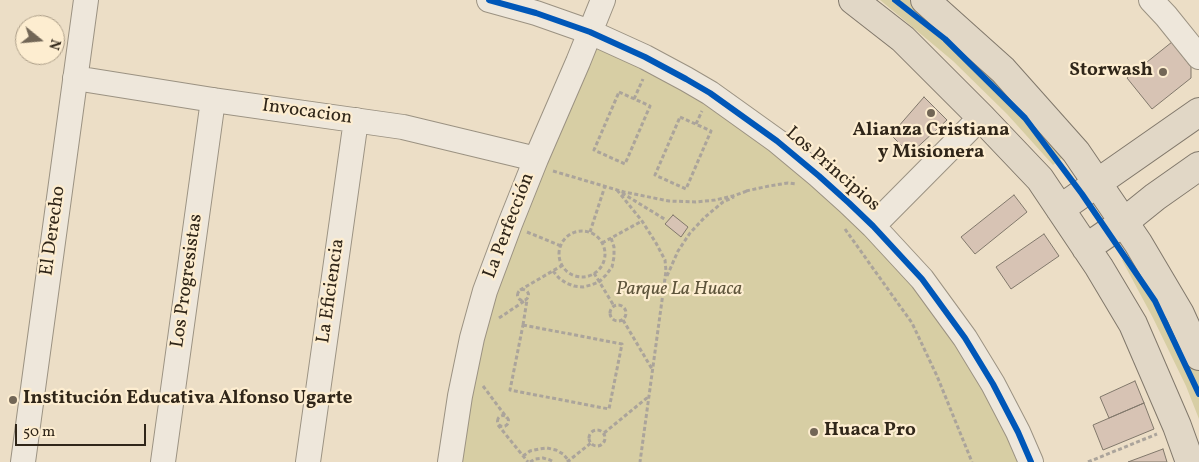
<!DOCTYPE html>
<meta charset="utf-8">
<style>
body{margin:0}
#map{position:relative;width:1199px;height:462px;overflow:hidden;background:#ecdec6;font-family:Vollkorn,serif}
canvas{display:block}
.north{position:absolute;left:15px;top:15px;width:50px;height:50px;box-sizing:border-box;background:#fdedd0;border:1px solid #ab9d87;border-radius:50%;rotate:107deg;font-size:14px;font-weight:700;line-height:20px;text-align:center;color:#302619}
.north::after{content:'';display:block;margin:auto;width:18px;height:22px;background:#726656;clip-path:polygon(50% 0,100% 100%,50% 72%,0 100%)}
.scale{position:absolute;left:15px;top:424px;width:131px;height:22px;box-sizing:border-box;border:2px solid #302619;border-top:0;padding-left:6px;font-size:15px;line-height:18px;white-space:nowrap;color:#302619;-webkit-text-stroke:4px #fdedd0;paint-order:stroke}
</style>
<div id="map">
<canvas width="1199" height="462"></canvas>
<div class="north">N</div>
<div class="scale">50 m</div>
</div>
<script>
const context = document.querySelector('canvas').getContext('2d');
context.lineJoin = 'round';
function fillPath(path, color) { context.fillStyle = color; context.fill(path, 'evenodd'); }
const toPath = rows => new Path2D(rows.map(r => 'M' + r).join(''));
function strokePath(path, color, width, dash) { context.strokeStyle = color; context.lineWidth = width; context.lineCap = dash ? 'butt' : 'round'; context.setLineDash(dash || []); context.stroke(path); }
function write(font, color, halo, rows, align = 'center') {
  context.font = font + ' Vollkorn,serif'; context.lineWidth = 4.5; context.setLineDash([]); context.textBaseline = 'middle'; context.strokeStyle = halo; context.fillStyle = color; for (const [text, x, y, turn = 0] of rows) {
    context.save(); context.translate(x, y); context.rotate((+turn || 0) * Math.PI / 180); context.textAlign = isNaN(turn) ? turn : align; if (halo) context.strokeText(text, 0, 0); context.fillText(text, 0, 0); context.restore();
  }
}
fillPath(toPath([
 [880,0,912,0,950,31,1067,154,1053,165,1007,114,953,61],
 [597,47,662,72,818,183,911,281,956,338,1023,462,460,462,476,356,494,298,518,230],
 [1138,251,1171,313,1199,370,1199,419,1186,386,1153,318,1122,260]
]), '#d7cea4');
const building = toPath([
 [1172,42,1191,67,1191,78,1152,109,1127,78,1172,42],
 [924,97,947,120,910,154,891,135,924,97],
 [1014,195,1027,212,975,254,961,237,1014,195],
 [673,215,688,227,681,237,665,224,673,215],
 [1044,234,1059,256,1011,289,996,267,1044,234],
 [1135,381,1144,403,1109,418,1100,397,1135,381],
 [1144,403,1154,429,1103,450,1093,425,1144,403],
 [1163,449,1167,462,1128,462,1163,449]
]);
fillPath(building, '#d7c3b4');
strokePath(building, '#81786b', 1);
const minor = toPath([
 [489,0,536,13,590,32,645,57,686,79,710,93,777,141,819,176,849,203,873,226,922,279,965,338,993,384,1018,432,1031,462],
 [1151,0,1166,16,1199,57],
 [75,78,213,100,403,127,536,159],
 [873,226,981,117],
 [23,462,86,0],
 [163,462,213,100],
 [308,462,356,120],
 [450,462,460,396,472,338,485,291,510,224,536,159,578,62,603,0]
]);
const major = toPath([
 [853,0,903,39,981,117,1040,179,1099,267,1133,324,1177,426,1190,462],
 [925,0,1003,70,1076,152,1138,243,1180,314,1199,356],
 [1060,209,1199,112],
 [1086,248,1124,222,1155,197,1199,166]
]);
strokePath(minor, '#9b9282', 26);
strokePath(major, '#81786b', 30);
strokePath(toPath([
 [619,92,650,106,625,164,594,150,619,92],
 [634,99,643,79],
 [680,117,711,131,686,189,655,175,680,117],
 [696,124,702,111],
 [553,171,624,192,669,201,696,202,715,200,733,196,747,191],
 [617,190,642,221,656,243,665,260,666,271,640,462],
 [746,191,769,186,788,183,796,184],
 [622,193,666,220],
 [845,229,912,323,937,376,972,462],
 '559 254a23 23 0 1 1 46 0a23 23 0 1 1-46 0Z',
 [527,232,561,246],
 [590,232,605,186],
 [602,243,642,221],
 [553,271,559,278,566,283,574,286,583,287,591,285,599,282,606,275,612,267,614,257,614,247,611,238],
 [594,273,614,306],
 [667,276,678,251,690,233,705,217,723,202,734,197],
 '517.5 295a5.5 5.5 0 1 1 11 0a5.5 5.5 0 1 1-11 0Z',
 [520,290,563,265],
 '610 313a8 8 0 1 1 16 0a8 8 0 1 1-16 0Z',
 [499,318,526,300],
 [623,320,652,369],
 [523,325,622,344,609,409,510,390,523,325],
 [523,325,527,300],
 [483,386,507,418],
 '497.5 421a5.5 5.5 0 1 1 11 0a5.5 5.5 0 1 1-11 0Z',
 [498,425,528,462],
 '589 438a8 8 0 1 1 16 0a8 8 0 1 1-16 0Z',
 [604,433,648,397],
 [523,456,530,451,539,449,547,448,556,450,563,454,570,462],
 [530,462,535,459,543,458,550,460,554,462],
 [567,462,591,443],
 [1088,462,1157,434]
]), '#aba49b', 3, [4, 2.5]);
strokePath(minor, '#eee7db', 24);
strokePath(major, '#e1d7c6', 28);
strokePath(toPath([
 [489,0,536,13,590,32,645,57,686,79,710,93,777,141,819,176,849,203,873,226,922,279,965,338,993,384,1018,432,1031,462],
 [895,0,945,39,1025,118,1082,194,1155,301,1199,394]
]), '#0057b8', 6);
for (const [x, y, r, color] of [
 [1163,72,5,"#726656"],
 [931,113,5,"#726656"],
 [13,400,5,"#726656"],
 [814,432,5,"#726656"]
]) { const dot = new Path2D(); dot.arc(x, y, r, 0, 2 * Math.PI); context.fillStyle = color; context.fill(dot); strokePath(dot, '#fdedd0', 2); }
write('bold 19px', '#302619', '#fdedd0', [
 ["Storwash",1153,72,"right"],
 ["Alianza Cristiana",931,132,"center"],
 ["y Misionera",931,154,"center"],
 ["Institución Educativa Alfonso Ugarte",23,400],
 ["Huaca Pro",824,432]
], 'left');
write('19px', '#302619', '#fdedd0', [
 ["Invocacion",307,113,8],
 ["Los Principios",832,170,41],
 ["La Perfección",510,226,-69],
 ["El Derecho",54,231,-82],
 ["Los Progresistas",188,281,-82],
 ["La Eficiencia",332,291,-82]
]);
write('italic 19px', '#5d543b', '#fdedd0', [
 ["Parque La Huaca",679,291]
]);
</script>
